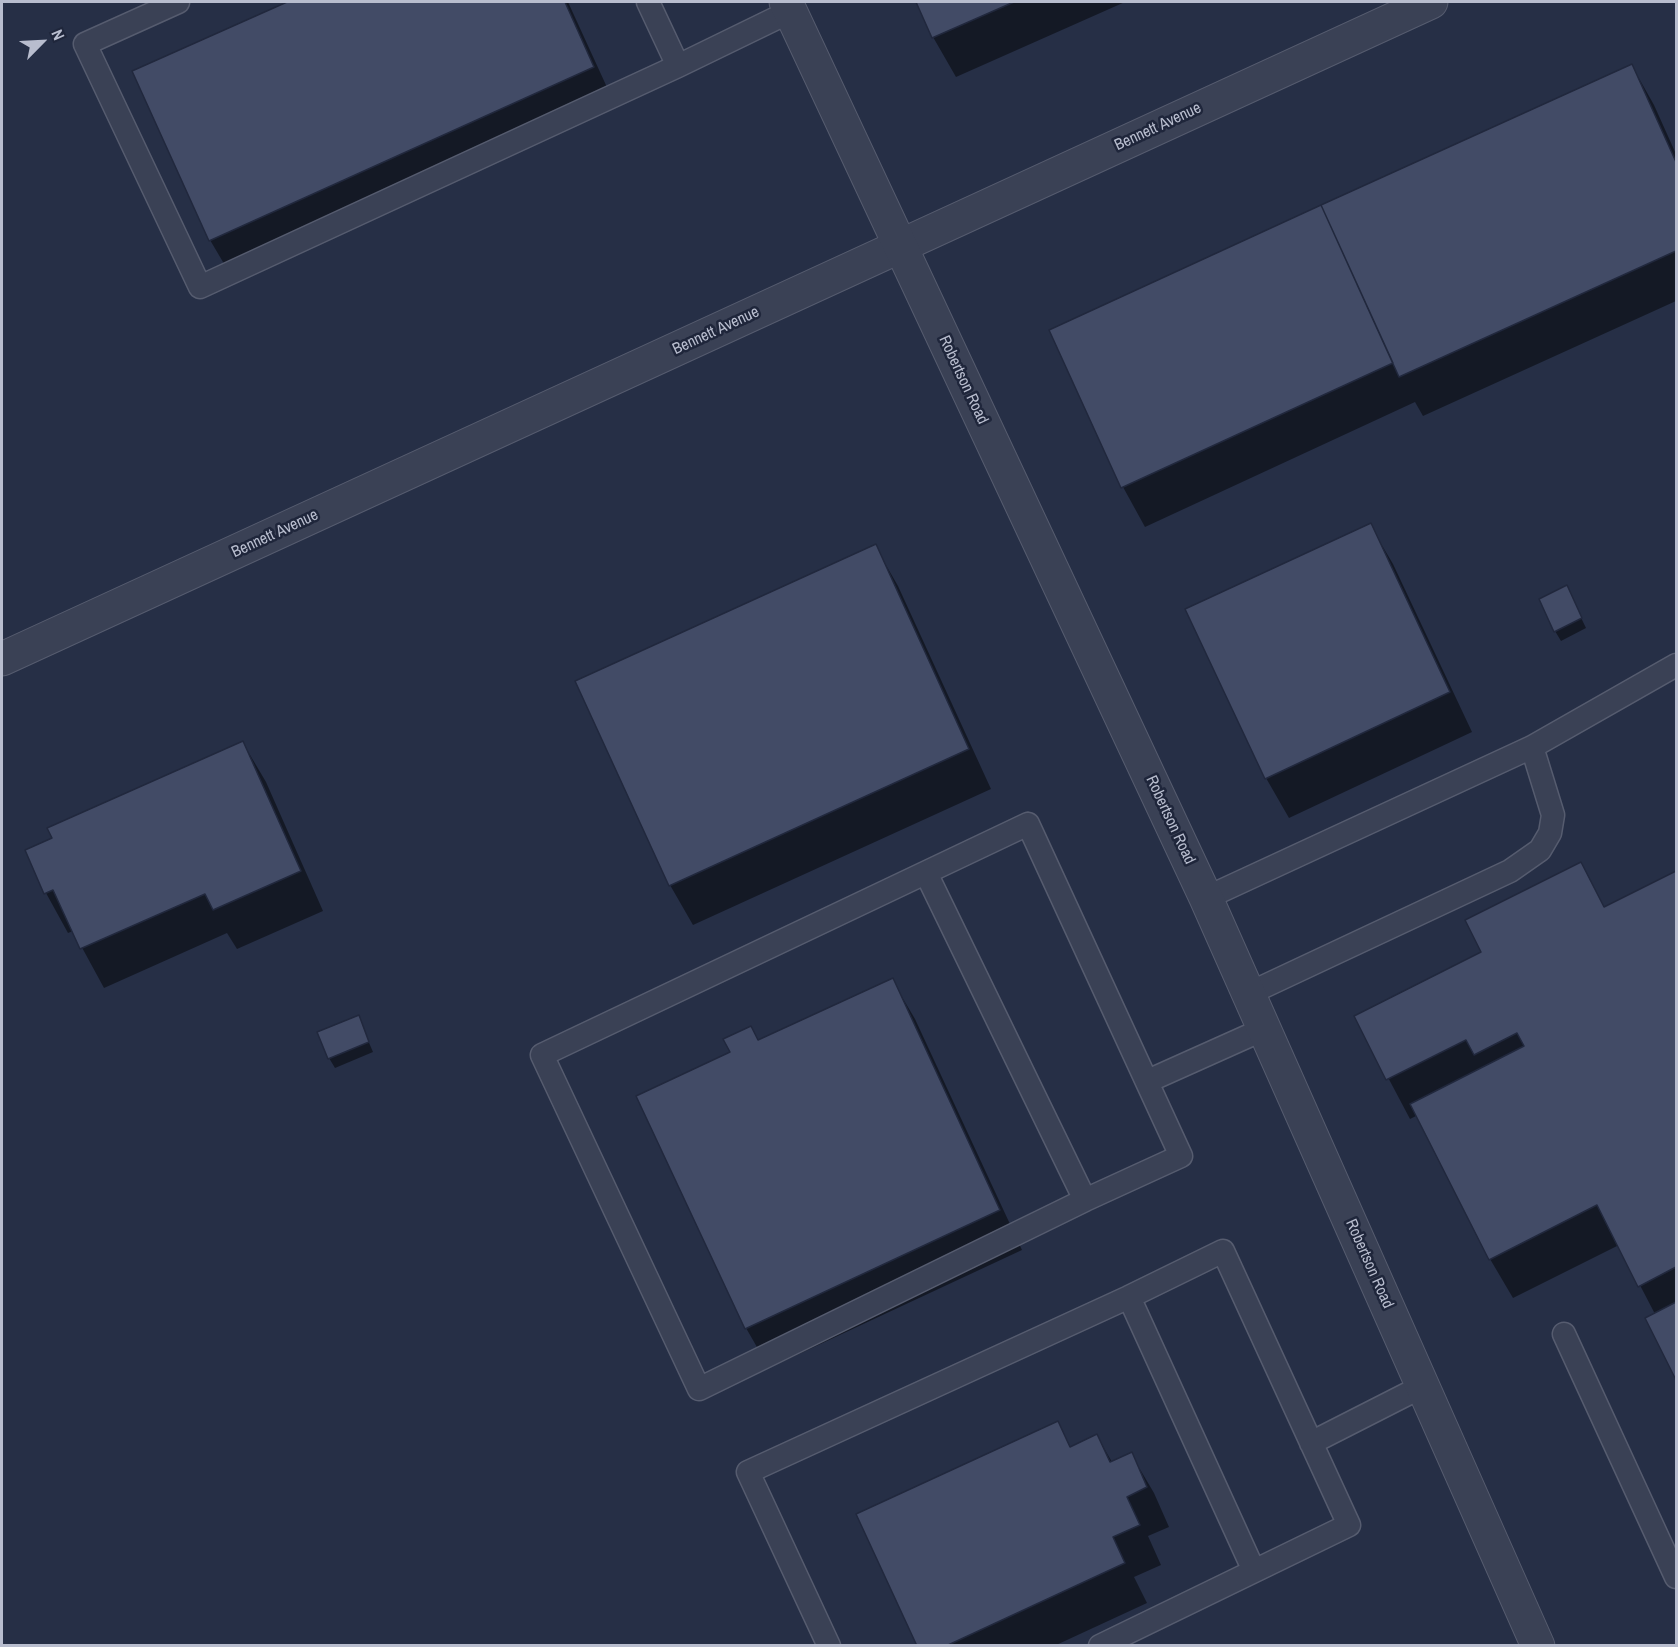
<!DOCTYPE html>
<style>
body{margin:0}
#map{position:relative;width:1678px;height:1647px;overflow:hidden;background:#262f46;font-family:"Archivo Narrow",sans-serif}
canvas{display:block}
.frame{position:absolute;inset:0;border:3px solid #b8bdce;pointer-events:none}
.north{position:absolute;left:12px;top:12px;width:60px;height:60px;-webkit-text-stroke:4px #1f263b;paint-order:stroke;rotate:66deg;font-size:16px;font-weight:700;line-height:24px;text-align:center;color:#b8bdce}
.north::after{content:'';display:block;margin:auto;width:21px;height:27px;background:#b8bdce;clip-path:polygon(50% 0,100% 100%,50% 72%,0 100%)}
</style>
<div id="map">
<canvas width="1678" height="1647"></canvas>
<div class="frame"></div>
<div class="north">N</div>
</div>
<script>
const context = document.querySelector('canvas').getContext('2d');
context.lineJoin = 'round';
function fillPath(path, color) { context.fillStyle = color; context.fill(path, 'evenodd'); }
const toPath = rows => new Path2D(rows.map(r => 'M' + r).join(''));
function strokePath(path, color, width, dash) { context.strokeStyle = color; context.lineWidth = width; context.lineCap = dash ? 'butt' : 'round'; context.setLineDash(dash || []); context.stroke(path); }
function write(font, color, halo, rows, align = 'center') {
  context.font = font + ' "Archivo Narrow",sans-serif'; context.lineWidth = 5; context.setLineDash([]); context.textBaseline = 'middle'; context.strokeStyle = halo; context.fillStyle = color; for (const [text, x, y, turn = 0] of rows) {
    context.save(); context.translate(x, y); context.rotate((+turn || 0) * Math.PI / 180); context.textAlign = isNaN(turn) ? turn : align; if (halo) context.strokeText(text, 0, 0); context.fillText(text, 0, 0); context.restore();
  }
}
fillPath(toPath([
 [291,2,568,2,616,107,233,279,210,240,134,72],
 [917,2,1125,2,956,77,933,37],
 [1632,66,1654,105,1676,154,1676,301,1423,416,1415,402,1145,527,1123,487],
 [1370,525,1393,564,1472,732,1289,818,1266,778],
 [875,546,898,586,991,789,693,925,670,885],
 [1571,597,1586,628,1561,641,1555,631],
 [243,743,266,782,323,911,237,949,227,933,104,988,73,931,68,933,46,893],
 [1580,864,1605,908,1676,872,1676,1377,1647,1318,1655,1314,1619,1245,1513,1298,1490,1259,1418,1115,1410,1119,1356,1017,1484,953],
 [892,980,915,1019,1022,1250,769,1368,746,1328,759,1042],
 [358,1017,373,1052,335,1068,329,1058],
 [1057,1423,1071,1448,1097,1436,1112,1462,1131,1454,1154,1493,1169,1527,1148,1536,1161,1565,1134,1577,1147,1603,1054,1646,918,1646]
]), '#0007');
const building = toPath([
 [287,2,565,2,594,67,209,241,132,71,287,2],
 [916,2,1014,2,932,38,916,2],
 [1632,64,1676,162,1676,251,1399,377,1321,205,1632,64],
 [1321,205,1393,363,1121,488,1049,330,1321,205],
 [1371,523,1450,692,1265,779,1185,609,1371,523],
 [876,544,969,749,669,886,575,681,876,544],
 [1567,585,1582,618,1554,632,1539,599,1567,585],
 [243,741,301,871,213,910,205,894,80,949,53,890,44,894,25,850,52,838,47,828,243,741],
 [1581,862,1604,907,1676,871,1676,1267,1638,1287,1597,1205,1489,1260,1410,1104,1524,1046,1517,1033,1474,1055,1466,1040,1386,1080,1354,1016,1481,952,1465,920,1581,862],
 [893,978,1000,1210,745,1329,636,1096,730,1052,723,1039,751,1026,758,1040,893,978],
 [359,1015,369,1042,328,1059,317,1032,359,1015],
 [1676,1302,1676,1380,1645,1318,1676,1302],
 [1058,1421,1070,1447,1097,1434,1110,1462,1132,1452,1147,1487,1127,1497,1140,1525,1113,1537,1125,1563,946,1646,917,1646,856,1514,1058,1421]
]);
fillPath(building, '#424b66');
strokePath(building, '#21283d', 1.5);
const service = toPath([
 [178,2,85,44,200,287,678,66,791,11],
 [648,2,678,66],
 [1028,824,1181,1156,1085,1200,699,1389,542,1055,1028,824],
 [926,873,1085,1200],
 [1206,898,1532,747,1676,665],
 [1248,994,1510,871,1540,850,1550,833,1553,815,1532,747],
 [1148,1081,1264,1029],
 [1564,1334,1676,1577],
 [1311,1443,1423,1386],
 [829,1646,748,1472,1129,1297,1254,1571],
 [1100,1646,1349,1525,1223,1251,1129,1297]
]);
const minor = toPath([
 [2,659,1431,2]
]);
const tertiary = toPath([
 [786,2,1206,898,1538,1646]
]);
strokePath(service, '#565c6f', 25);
strokePath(minor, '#565c6f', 35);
strokePath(tertiary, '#565c6f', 35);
strokePath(service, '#3a4155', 22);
strokePath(minor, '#3a4155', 33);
strokePath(tertiary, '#3a4155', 33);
write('16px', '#b8bdce', '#1f263b', [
 ["Bennett Avenue",1158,127,-25],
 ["Bennett Avenue",716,331,-25],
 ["Robertson Road",963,380,65],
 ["Bennett Avenue",275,534,-25],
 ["Robertson Road",1170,820,65],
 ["Robertson Road",1369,1264,66]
]);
</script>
